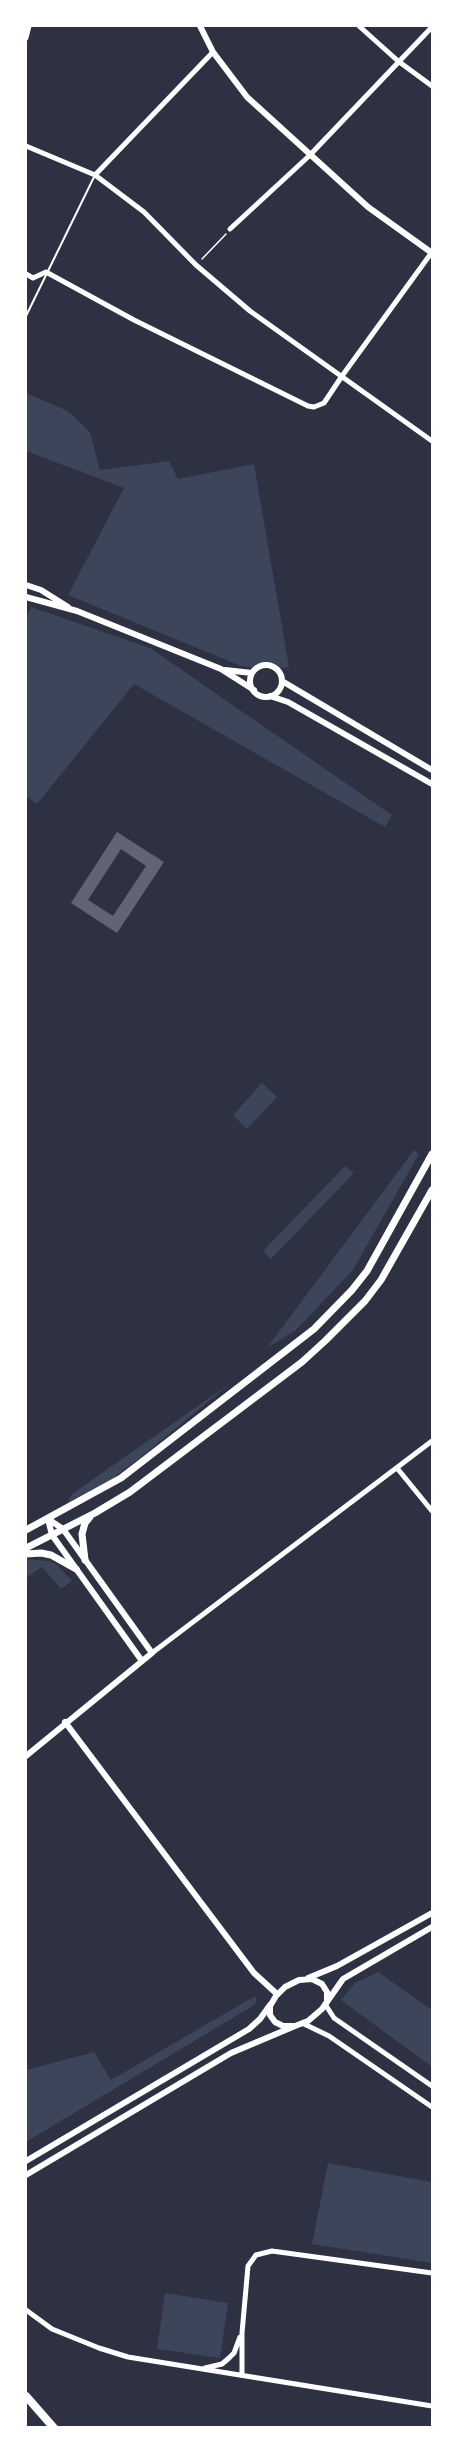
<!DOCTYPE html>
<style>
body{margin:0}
#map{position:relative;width:458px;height:2453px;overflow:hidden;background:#2d3142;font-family:Arial,sans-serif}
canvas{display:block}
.frame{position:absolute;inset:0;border:27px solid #fff;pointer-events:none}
</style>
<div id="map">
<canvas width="458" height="2453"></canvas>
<div class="frame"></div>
</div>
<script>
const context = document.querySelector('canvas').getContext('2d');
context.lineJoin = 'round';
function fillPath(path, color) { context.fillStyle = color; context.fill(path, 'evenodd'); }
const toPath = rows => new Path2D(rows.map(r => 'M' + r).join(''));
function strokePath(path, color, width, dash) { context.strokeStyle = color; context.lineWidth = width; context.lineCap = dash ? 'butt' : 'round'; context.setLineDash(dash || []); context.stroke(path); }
fillPath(toPath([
 [26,393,68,411,90,432,100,470,169,461,178,479,254,464,289,667,282,668,267,662,253,667,241,666,68,595,124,488,26,451],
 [31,607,150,648,392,815,385,827,134,684,37,804,26,796,26,618],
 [262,1083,277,1097,247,1129,233,1115],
 [414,1150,419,1154,353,1270,295,1331,267,1348],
 [345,1166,354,1173,271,1259,263,1251],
 [232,1382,140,1458,110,1480,67,1503,72,1494],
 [26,1559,49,1561,57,1565,72,1581,61,1589,42,1567,26,1578],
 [378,1972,432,2010,432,2067,341,2000,355,1983],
 [255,1996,257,2002,251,2007,26,2142,26,2070,94,2052,111,2080],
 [328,2163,432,2182,432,2263,312,2244],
 [165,2293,228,2303,220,2358,157,2349]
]), '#3c4559');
fillPath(toPath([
 [117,832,164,862,117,933,71,903],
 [121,849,146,866,113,916,88,900]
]), '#626471');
strokePath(toPath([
 [202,259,226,234]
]), '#fff', 1.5);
strokePath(toPath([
 [26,316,95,175]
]), '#fff', 2);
strokePath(toPath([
 [359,26,398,61,432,86],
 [26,38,29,26],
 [26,146,95,175,144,212,196,265,250,311,432,441],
 [95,175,213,52],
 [230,229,309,156,432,27],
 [26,274,33,278,46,272,134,320,308,406,314,407,324,403,342,376,432,252],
 [397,1468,432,1511],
 [152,1653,432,1441],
 [325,2004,334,2018,432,2086],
 [302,2023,329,2036,432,2107],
 [26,2310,52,2329,99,2348,128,2357,432,2406],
 [205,2368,222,2364,229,2358,234,2353,240,2337],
 [242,2375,242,2333,248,2266,256,2255,272,2251,432,2273]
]), '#fff', 5);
strokePath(toPath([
 [200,26,213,52,247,97,368,207,432,253],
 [26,585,41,590,68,607],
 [26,597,77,611,221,669,254,690],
 '250 681a16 16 0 1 1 32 0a16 16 0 1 1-32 0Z',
 [225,670,252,673],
 [282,681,432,770],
 [270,696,288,702,432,784],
 [48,1519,52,1535,142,1661],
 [65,1722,254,1973,277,1994],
 [26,1756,152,1653,63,1529,48,1519],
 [308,1978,337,1966,432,1913],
 [327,2002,327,1992,322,1984,312,1979,299,1980,285,1987,276,1996,270,2006,270,2015,275,2022,283,2026,295,2026,308,2021,322,2009,343,1979,432,1927],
 [26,2161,249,2029,260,2019,270,2005],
 [26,2175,231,2053,295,2026]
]), '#fff', 6);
strokePath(toPath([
 [26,1530,121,1478,314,1329,352,1290,367,1271,432,1154],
 [26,1548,95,1513,130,1492,302,1362,325,1341,365,1301,381,1280,432,1190],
 [26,1554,41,1553,51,1555,76,1569],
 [85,1560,82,1534,85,1523,90,1517]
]), '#fff', 7);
strokePath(toPath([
 [26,2396,54,2428]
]), '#fff', 8);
</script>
